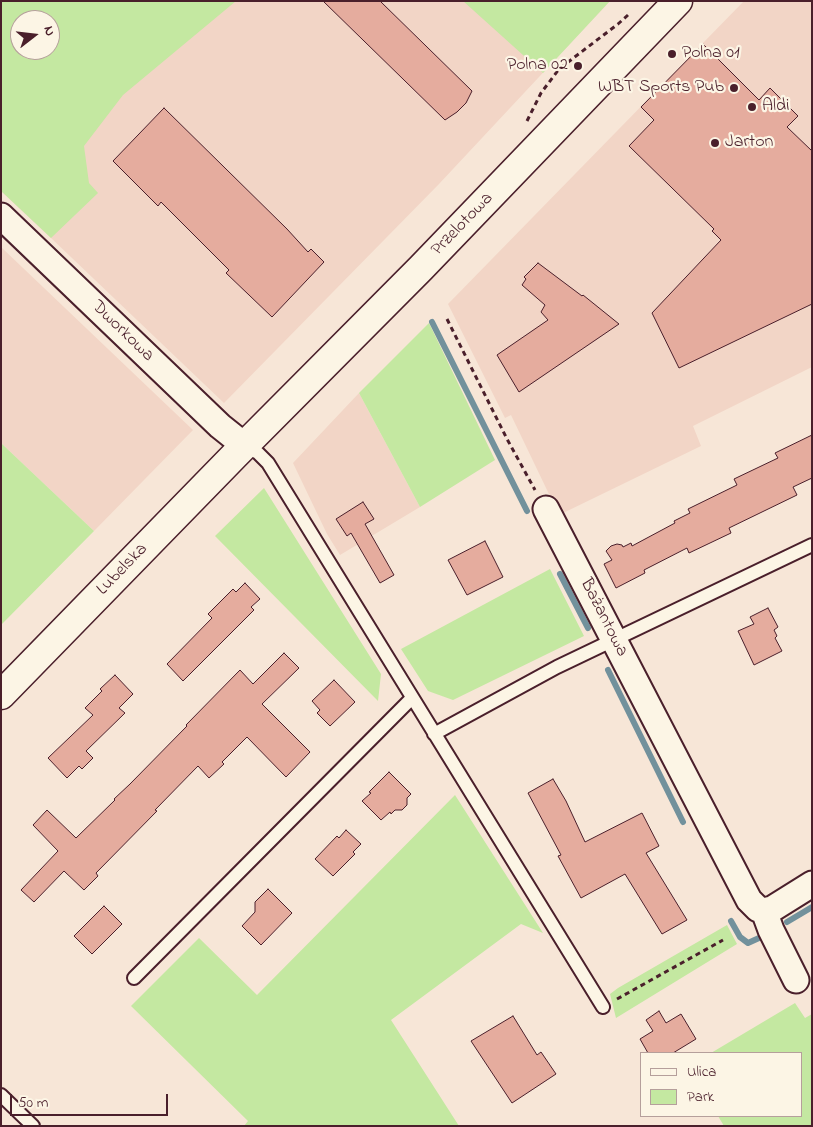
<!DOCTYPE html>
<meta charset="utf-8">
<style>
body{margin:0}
#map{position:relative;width:813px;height:1127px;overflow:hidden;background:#f7e6d7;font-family:"Indie Flower",sans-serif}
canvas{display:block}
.frame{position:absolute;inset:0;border:2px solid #4a1f2b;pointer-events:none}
.legend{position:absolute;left:640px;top:1052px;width:162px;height:65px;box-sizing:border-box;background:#fcf5e5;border:1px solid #b59f9b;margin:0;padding:6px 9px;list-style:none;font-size:15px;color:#4a1f2b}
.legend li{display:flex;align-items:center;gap:10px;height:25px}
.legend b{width:25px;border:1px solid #b59f9b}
.north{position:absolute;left:10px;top:10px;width:50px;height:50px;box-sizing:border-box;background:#fcf5e5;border:1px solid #b59f9b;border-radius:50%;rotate:74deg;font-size:14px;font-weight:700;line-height:20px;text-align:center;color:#4a1f2b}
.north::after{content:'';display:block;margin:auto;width:18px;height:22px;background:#4a1f2b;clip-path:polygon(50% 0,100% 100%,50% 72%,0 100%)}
.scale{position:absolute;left:10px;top:1094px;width:158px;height:22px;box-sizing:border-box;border:2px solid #4a1f2b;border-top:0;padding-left:6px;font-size:15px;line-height:18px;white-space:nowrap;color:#4a1f2b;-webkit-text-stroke:4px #fcf5e5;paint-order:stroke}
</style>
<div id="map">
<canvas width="813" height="1127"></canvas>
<div class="frame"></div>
<ul class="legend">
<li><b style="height:6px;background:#fcf5e5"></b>Ulica</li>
<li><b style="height:14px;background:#c4e8a1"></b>Park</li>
</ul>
<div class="north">N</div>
<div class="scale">50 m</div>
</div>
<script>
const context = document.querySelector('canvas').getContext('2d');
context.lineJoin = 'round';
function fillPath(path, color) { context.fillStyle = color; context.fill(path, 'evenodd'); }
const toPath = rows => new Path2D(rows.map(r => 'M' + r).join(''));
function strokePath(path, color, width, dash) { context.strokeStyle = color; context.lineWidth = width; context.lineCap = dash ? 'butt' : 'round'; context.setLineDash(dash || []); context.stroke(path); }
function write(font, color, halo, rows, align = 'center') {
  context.font = font + ' "Indie Flower",sans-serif'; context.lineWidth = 4.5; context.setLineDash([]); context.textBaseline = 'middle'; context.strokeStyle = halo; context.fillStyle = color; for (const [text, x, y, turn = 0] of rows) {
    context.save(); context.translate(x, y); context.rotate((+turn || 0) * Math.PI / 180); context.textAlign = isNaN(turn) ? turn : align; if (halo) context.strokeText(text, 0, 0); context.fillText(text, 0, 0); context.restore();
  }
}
fillPath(toPath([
 [1,1,610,1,439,184,224,403,51,238,1,191],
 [20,20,50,20,50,50,20,50],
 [744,1,812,1,812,367,693,426,701,446,559,515,511,415,505,418,448,304],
 [1,247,193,430,94,531,1,443],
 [359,393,420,507,340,555,327,534,293,463]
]), '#f2d5c6');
fillPath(toPath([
 [1,1,236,1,123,95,84,146,89,183,98,193,51,238,1,191],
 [20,20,50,20,50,50,20,50],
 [463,1,610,1,543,73],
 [429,323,495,460,420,507,359,393],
 [1,443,94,531,1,625],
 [264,488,381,674,378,701,215,536],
 [550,569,584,636,453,700,428,691,401,649],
 [455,795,543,933,521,924,391,1020,459,1126,244,1126,248,1121,131,1006,199,938,257,995],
 [727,925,737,944,616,1018,610,994,618,988],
 [795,1003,805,1018,812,1014,812,1126,724,1126,718,1116,802,1116,802,1053,711,1053]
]), '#c4e8a1');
strokePath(toPath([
 [432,322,527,511],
 [560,574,588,628],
 [608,670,683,822],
 [731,921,740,937,748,943,759,938],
 [787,922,812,907]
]), '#72919c', 6);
const building = toPath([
 [323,1,380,1,472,91,466,103,457,112,445,120,323,1],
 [703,44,759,100,770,88,798,116,787,127,812,151,812,304,679,368,652,313,721,240,712,231,714,229,629,146,654,120,641,107,703,44],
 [164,108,287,229,308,252,311,249,324,262,272,317,226,273,229,270,161,202,158,206,113,161,164,108],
 [538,263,582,296,583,295,619,324,519,392,497,355,548,320,541,312,545,305,522,285,526,279,524,277,538,263],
 [812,435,812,478,793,487,797,495,729,528,731,533,689,553,687,548,644,570,645,573,616,588,604,564,612,560,606,551,611,546,617,544,622,545,623,547,631,543,632,546,675,523,674,521,690,513,688,509,737,485,734,479,778,458,775,453,812,435],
 [363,502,374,519,365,524,394,575,380,583,351,533,347,536,336,519,363,502],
 [485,541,503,577,467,595,448,560,485,541],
 [245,583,260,599,251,607,254,610,183,681,167,664,212,618,208,614,233,589,236,592,245,583],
 [768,608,778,627,774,630,777,636,775,638,782,651,754,665,738,631,754,624,750,617,768,608],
 [284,653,299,668,262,704,310,752,286,777,247,737,222,762,224,764,209,778,198,766,155,810,157,811,96,873,98,876,84,890,64,871,34,902,21,890,58,851,33,825,47,810,76,838,115,800,114,799,130,784,187,726,186,725,240,670,253,684,284,653],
 [115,675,133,694,119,708,125,713,86,751,93,758,82,769,79,766,67,778,48,758,93,715,85,708,102,691,100,689,115,675],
 [334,680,355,702,330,726,317,713,320,710,312,701,334,680],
 [389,772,411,794,407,798,407,805,402,810,395,810,391,814,390,812,381,820,362,801,371,793,369,792,389,772],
 [553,779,566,801,585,842,642,813,659,846,646,853,687,920,662,934,625,874,581,898,558,856,561,855,528,793,553,779],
 [346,830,361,844,353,852,355,854,333,876,315,859,337,836,339,838,346,830],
 [268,889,292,913,261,945,242,926,255,912,255,902,268,889],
 [104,906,122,924,92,954,74,936,104,906],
 [659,1011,666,1023,681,1014,696,1039,673,1053,648,1053,640,1039,653,1031,646,1020,659,1011],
 [513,1016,537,1055,541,1052,556,1074,512,1103,471,1041,513,1016]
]);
fillPath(building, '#e5ac9e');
strokePath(building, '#4a1f2b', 1);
const lane = toPath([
 [245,446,258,453,268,463,603,1007],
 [434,734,557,667,812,545],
 [134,978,412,698],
 [1,1095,33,1126]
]);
const street = toPath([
 [1,216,220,426,245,446],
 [546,509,749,900,758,909,764,911,772,909,812,884],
 [764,911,771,930,796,980]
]);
const secondary = toPath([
 [1,695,236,454,421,268,678,1]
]);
strokePath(lane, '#4a1f2b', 16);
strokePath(street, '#4a1f2b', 29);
strokePath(secondary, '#4a1f2b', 31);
strokePath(toPath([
 [527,121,541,93,559,69,618,24,628,15],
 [447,319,507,439,535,490],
 [617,999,723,940]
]), '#4a1f2b', 3, [5, 4]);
strokePath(lane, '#fcf5e5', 12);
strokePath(street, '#fcf5e5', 25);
strokePath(secondary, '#fcf5e5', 28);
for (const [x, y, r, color] of [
 [672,54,5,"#4a1f2b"],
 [578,66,5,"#4a1f2b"],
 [734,88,5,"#4a1f2b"],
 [752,107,5,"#4a1f2b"],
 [715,143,5,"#4a1f2b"]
]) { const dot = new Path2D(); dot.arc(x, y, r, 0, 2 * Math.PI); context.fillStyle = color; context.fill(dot); strokePath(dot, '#fcf5e5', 2); }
write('18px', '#4a1f2b', '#fcf5e5', [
 ["Polna 01",682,54],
 ["Polna 02",568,66,"right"],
 ["WBT Sports Pub",724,88,"right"],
 ["Aldi",762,107],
 ["Jarton",725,143]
], 'left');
write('18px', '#4a1f2b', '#fcf5e5', [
 ["Przelotowa",463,225,-46],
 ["Dworkowa",122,332,44],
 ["Lubelska",123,570,-46],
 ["Bażantowa",603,618,63]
]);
</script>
